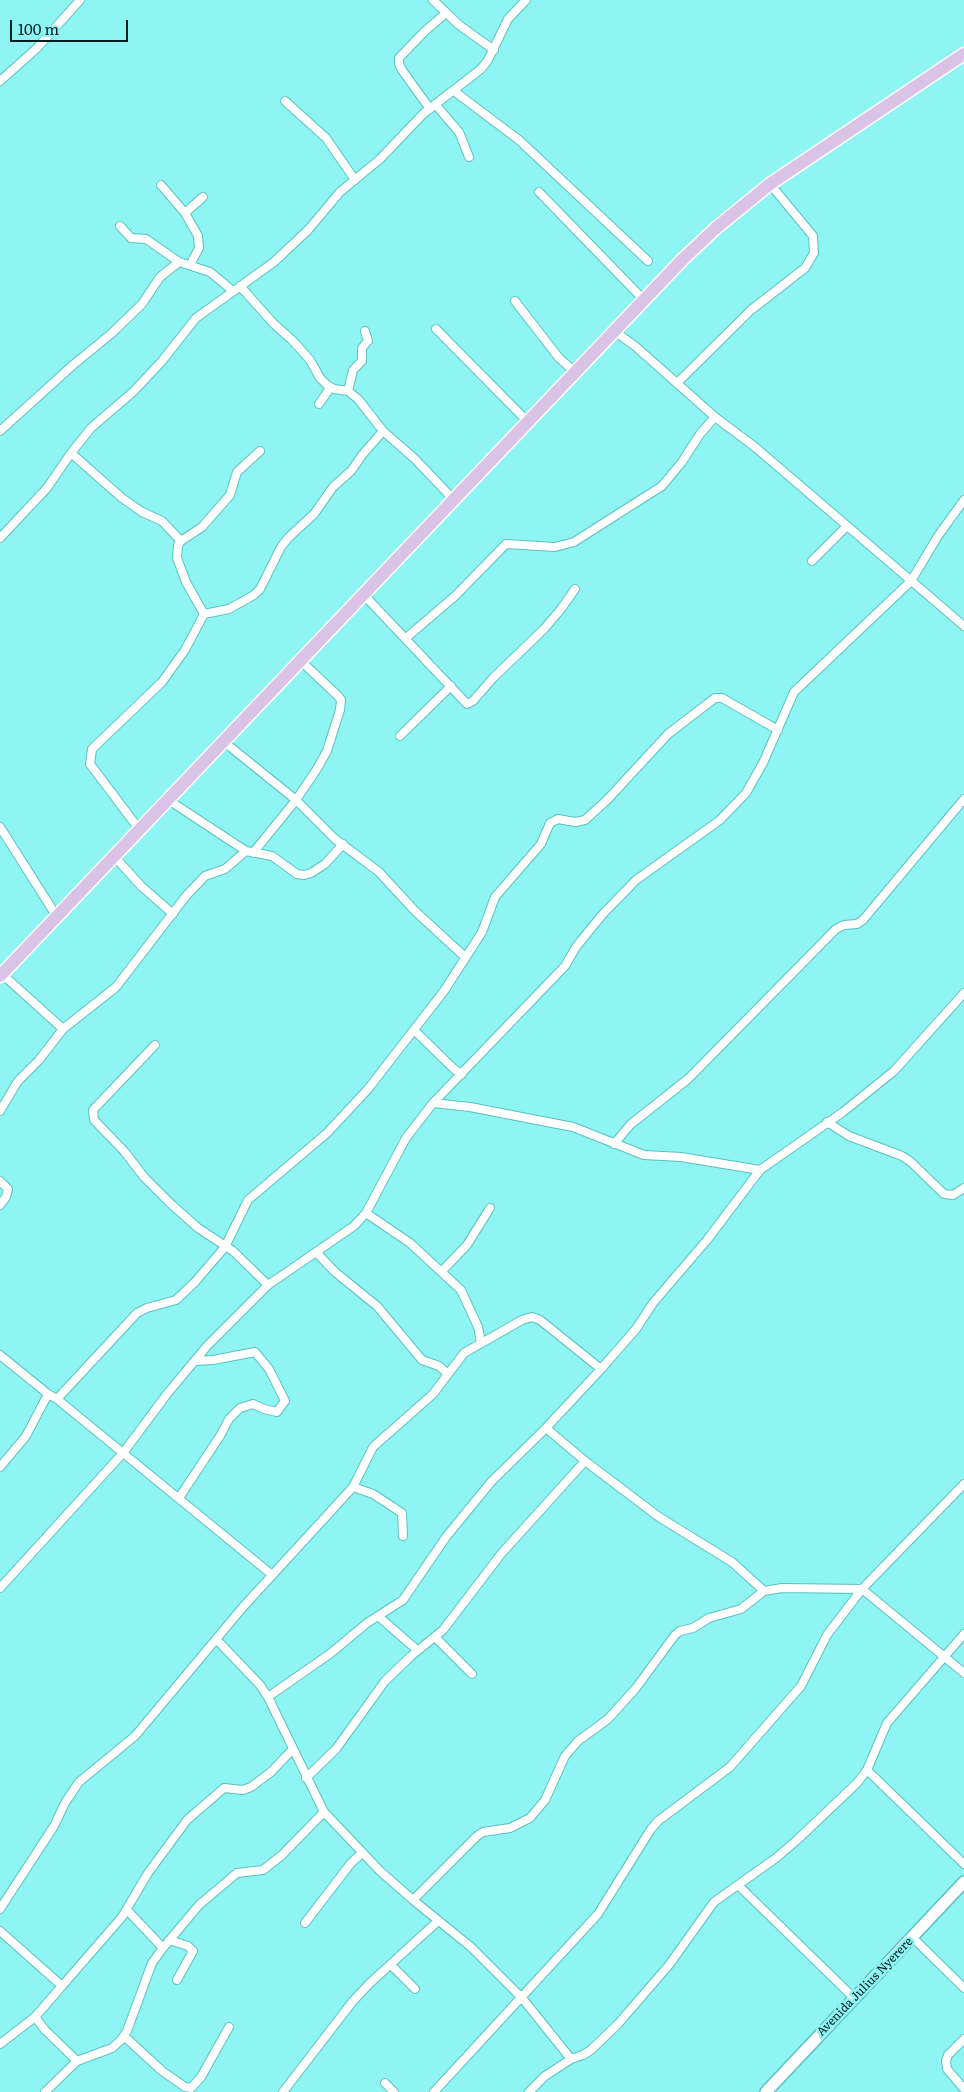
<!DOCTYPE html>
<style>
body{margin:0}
#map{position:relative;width:964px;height:2092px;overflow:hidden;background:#8ef5f3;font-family:Literata,serif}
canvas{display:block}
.scale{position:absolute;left:10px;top:20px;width:118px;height:22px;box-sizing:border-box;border:2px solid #001e1e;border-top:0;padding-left:6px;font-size:15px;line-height:18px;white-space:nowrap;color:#001e1e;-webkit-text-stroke:4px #8ef5f3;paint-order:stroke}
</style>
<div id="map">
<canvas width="964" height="2092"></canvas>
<div class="scale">100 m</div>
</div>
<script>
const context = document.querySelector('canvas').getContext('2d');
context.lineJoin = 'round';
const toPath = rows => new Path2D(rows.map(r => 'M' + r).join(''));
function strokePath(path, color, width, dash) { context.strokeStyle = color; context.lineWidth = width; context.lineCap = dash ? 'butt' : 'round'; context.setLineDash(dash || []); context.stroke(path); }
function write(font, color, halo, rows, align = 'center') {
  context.font = font + ' Literata,serif'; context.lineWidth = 5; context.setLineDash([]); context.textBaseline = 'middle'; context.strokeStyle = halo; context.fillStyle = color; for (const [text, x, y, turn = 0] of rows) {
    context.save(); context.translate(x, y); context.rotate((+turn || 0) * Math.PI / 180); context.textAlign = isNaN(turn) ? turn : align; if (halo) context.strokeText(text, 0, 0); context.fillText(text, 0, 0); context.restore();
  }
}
const street = toPath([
 [433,0,459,25,494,50],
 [0,81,37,48,80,0],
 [454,91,519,140,648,261],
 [285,101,326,138,355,180],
 [435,104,459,132,469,157],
 [430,109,402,70,399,64,399,58,425,31,446,13],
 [161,185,185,213,198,236,199,248,190,265],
 [539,192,644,300],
 [185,213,203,197],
 [120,226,131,238,146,239,179,262,210,272,233,291],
 [240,286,273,323,293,341,310,360,320,378,327,385,334,389,348,391,358,399,383,431,415,459,454,500],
 [515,301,559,358,575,372],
 [436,329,528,422],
 [614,331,635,346,715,417,755,447,964,626],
 [677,383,751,310,805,268,814,253,813,236,770,184],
 [348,391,353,370,362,361,362,348,368,341,365,331],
 [319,404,330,388],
 [0,431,73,365,112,333,142,304,160,277,179,262],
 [71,453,122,498,142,512,162,521,181,541,178,545,177,558,186,582,204,614],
 [0,538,47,488,71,453,91,428,134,391,162,361,196,318,274,262,308,230,340,192,380,159,424,113,481,69,488,60,508,19,526,0],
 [181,541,202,527,230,495,237,472,260,451],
 [812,561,847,526],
 [364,595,467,704,473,701,493,678,544,629,561,609,575,589],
 [406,638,455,596,506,544,555,547,574,542,662,486,682,462,700,434,715,417],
 [400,736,451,686],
 [223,741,296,800,335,839,379,872,415,911,465,957],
 [167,799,246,851,272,856,297,874,304,875,311,873,325,864,343,844],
 [0,827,57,917],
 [139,829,90,764,92,749,162,682,185,650,204,614,229,609,254,595,260,589,281,547,288,538,314,514,333,487,351,471,363,454,383,431],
 [253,853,296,800,317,769,327,751,340,710,341,700,338,696,301,661],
 [114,856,141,886,173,914],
 [2,974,63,1029,116,987,186,896,205,876,225,869,246,851],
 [414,1030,454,1069,462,1074],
 [155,1045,93,1110,94,1120,124,1151,144,1177,171,1204,198,1228,233,1251,268,1285],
 [433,1103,470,1107,573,1127,644,1155,681,1157,760,1170],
 [0,1111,18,1081,39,1060,63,1029],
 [827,1122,849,1136,902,1156,911,1162,944,1194,953,1195,964,1188],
 [614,1144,631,1124,688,1079,836,929,844,925,857,924,863,920,964,799],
 [0,1181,8,1189,6,1197,0,1205],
 [366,1213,410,1243,461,1290,478,1327,481,1343],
 [316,1252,335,1272,377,1306,422,1360,439,1366,448,1374],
 [442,1271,467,1245,490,1208],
 [0,1355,48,1394,57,1399,271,1574],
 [57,1399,137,1313,147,1308,176,1300,195,1282,225,1247,248,1200,327,1133,368,1089,444,991,482,932,495,897,541,844,550,823,558,819,575,822,585,820,608,799,668,734,715,698,722,698,778,730],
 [546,1428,585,1461,659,1517,732,1562,764,1591],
 [0,1467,26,1436,48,1394],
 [353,1487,373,1494,402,1513,403,1536],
 [179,1498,220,1436,229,1419,240,1408,253,1404,264,1409,277,1412,285,1401,269,1369,255,1352,213,1360,195,1361],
 [0,1588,123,1453,167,1394,207,1346,268,1285,354,1226,366,1213,406,1138,433,1103,565,966,576,947,602,915,636,880,720,820,746,793,763,763,794,692,911,581,938,536,964,500],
 [378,1616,417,1650],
 [435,1637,472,1674],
 [216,1639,260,1685,268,1697,324,1812,380,1871,413,1900,471,1947,522,1998,571,2059],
 [268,1697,331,1653,367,1623,403,1600,446,1537,491,1482,546,1428,601,1369],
 [867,1770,887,1723,964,1634],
 [306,1778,336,1749,385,1681,411,1656,443,1630,501,1554,585,1461],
 [738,1885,855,1999],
 [413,1900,477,1836,483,1832,510,1828,530,1818,545,1800,565,1756,578,1741,608,1719,636,1688,675,1635,680,1631,693,1628,709,1618,741,1609,764,1591,782,1588,862,1589,964,1673],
 [0,1909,54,1826,65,1803,79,1782,135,1736,243,1607,353,1487,373,1447,433,1394,464,1353,522,1320,532,1317,540,1320,601,1369,636,1329,653,1303,707,1240,760,1170,843,1112,894,1071,964,993],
 [127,1910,163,1948],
 [305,1923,351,1863,362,1853],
 [0,1931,62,1986,35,2017,45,2030,77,2061],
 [912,1937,964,1988],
 [169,1940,188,1946,193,1951,177,1980],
 [391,1965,415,1989],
 [62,1986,122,1917,148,1873,187,1820,224,1788,243,1790,251,1787,271,1772,292,1750],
 [124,2036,162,2071,185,2087,191,2088,201,2077,229,2027],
 [964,2039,948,2055,946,2061,947,2069,964,2089],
 [0,2044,35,2017],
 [385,2083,394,2092],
 [45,2092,77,2061,112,2048,121,2040,127,2031,152,1963,163,1948,199,1905,237,1873,263,1870,282,1855,324,1812],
 [283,2092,353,2001,370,1983,438,1921],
 [434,2092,598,1914,651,1829,658,1821,730,1767,801,1686,827,1635,862,1589,964,1484],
 [529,2092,545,2076,571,2059,583,2055,591,2050,618,2024,669,1965,714,1902,776,1858,797,1840,857,1783,867,1770,964,1864]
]);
const secondary = toPath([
 [766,2092,964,1882]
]);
const primary = toPath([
 [0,976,683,259,716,228,770,184,964,54]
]);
strokePath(street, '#5ac2c1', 10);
strokePath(secondary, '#5ac2c1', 14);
strokePath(primary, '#fff', 15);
strokePath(street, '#fff', 8);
strokePath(secondary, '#fff', 11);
strokePath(primary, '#dbc3e8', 12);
write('12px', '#001e1e', '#8ef5f3', [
 ["Avenida Julius Nyerere",865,1987,-46]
]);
</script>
